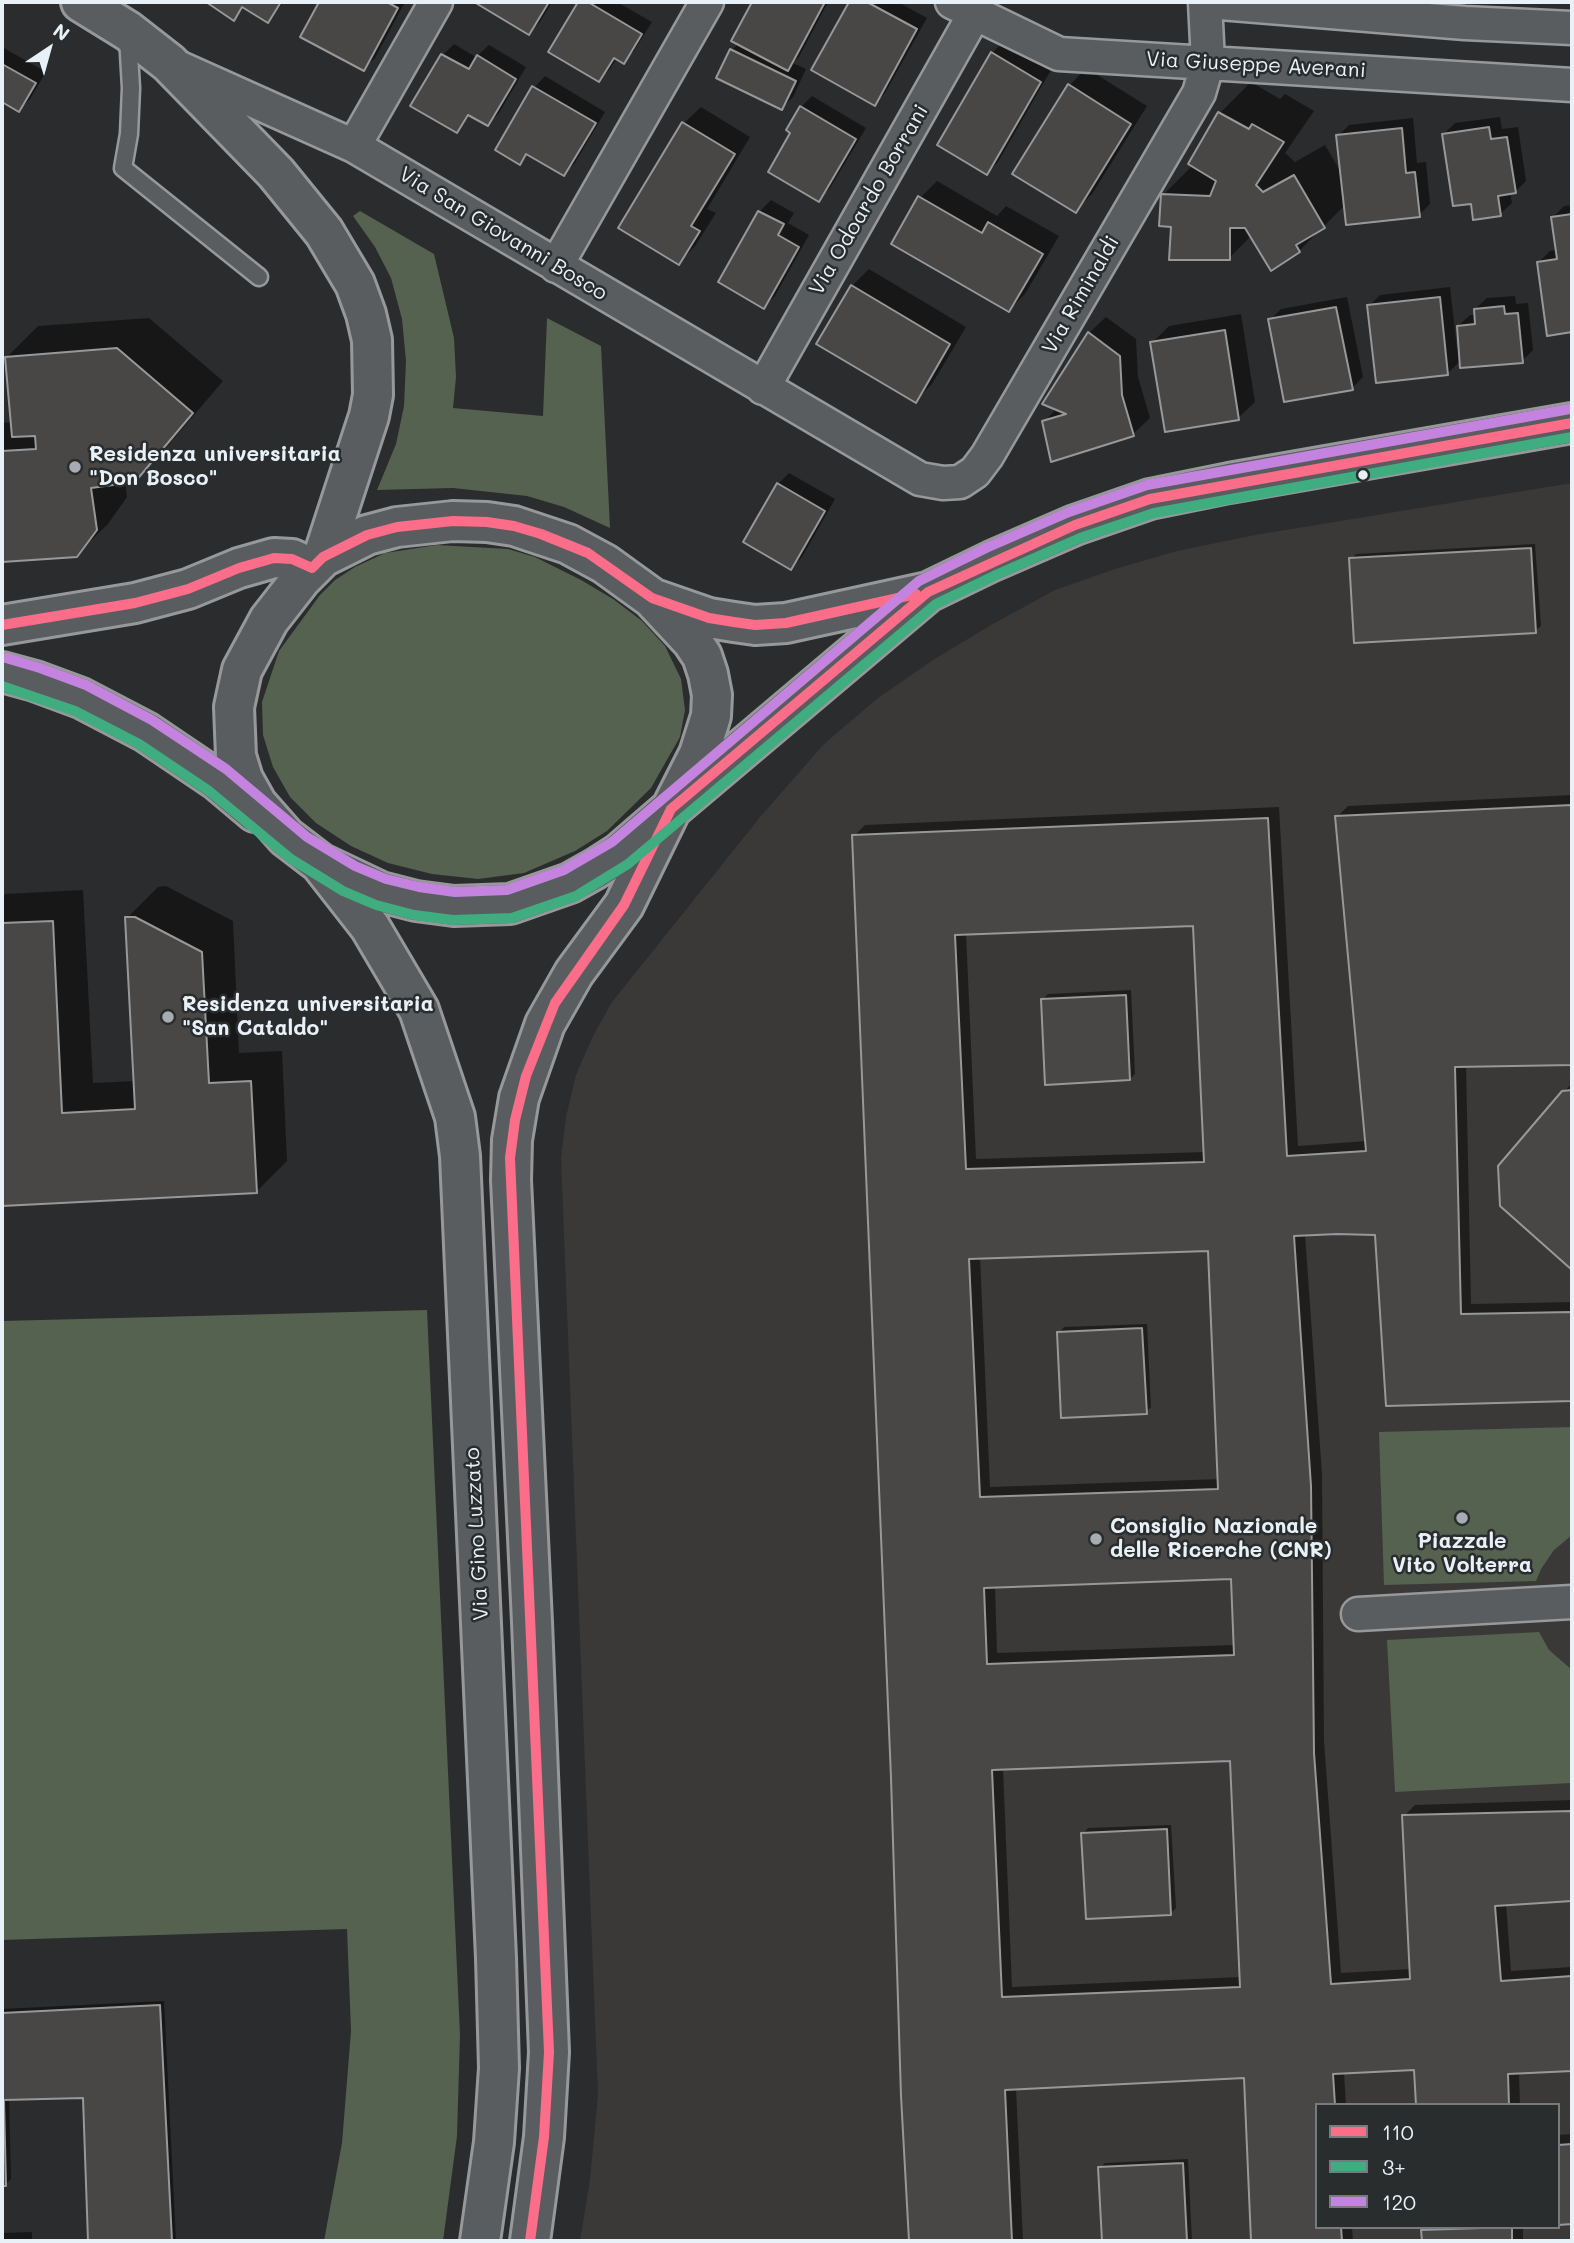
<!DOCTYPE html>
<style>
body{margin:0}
#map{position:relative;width:1574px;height:2243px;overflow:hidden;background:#2b2c2d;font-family:Mali,sans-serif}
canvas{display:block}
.frame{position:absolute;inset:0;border:4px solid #e8f1f8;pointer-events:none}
.legend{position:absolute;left:1315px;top:2103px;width:245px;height:126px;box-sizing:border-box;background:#2a2d2e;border:2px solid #767b7f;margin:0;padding:9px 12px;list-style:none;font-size:21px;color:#e8f1f8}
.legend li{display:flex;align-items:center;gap:14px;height:35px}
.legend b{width:35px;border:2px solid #767b7f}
.north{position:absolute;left:14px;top:14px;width:70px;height:70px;-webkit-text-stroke:5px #2a2d2e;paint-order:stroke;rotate:36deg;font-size:19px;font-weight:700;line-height:28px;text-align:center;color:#e8f1f8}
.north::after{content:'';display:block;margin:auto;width:24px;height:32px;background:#e8f1f8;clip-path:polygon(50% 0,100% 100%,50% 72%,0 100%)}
</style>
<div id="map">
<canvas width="1574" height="2243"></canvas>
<div class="frame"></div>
<ul class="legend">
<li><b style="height:9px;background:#fb6d88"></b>110</li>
<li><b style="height:9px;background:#40ad80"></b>3+</li>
<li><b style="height:9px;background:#c483df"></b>120</li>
</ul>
<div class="north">N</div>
</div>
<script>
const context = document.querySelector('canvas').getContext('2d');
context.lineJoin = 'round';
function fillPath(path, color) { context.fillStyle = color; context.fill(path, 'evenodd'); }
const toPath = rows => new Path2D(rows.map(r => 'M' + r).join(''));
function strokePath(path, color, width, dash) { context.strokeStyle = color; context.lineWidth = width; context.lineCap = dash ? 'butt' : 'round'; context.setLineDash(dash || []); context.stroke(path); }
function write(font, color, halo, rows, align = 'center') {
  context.font = font + ' Mali,sans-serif'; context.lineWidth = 5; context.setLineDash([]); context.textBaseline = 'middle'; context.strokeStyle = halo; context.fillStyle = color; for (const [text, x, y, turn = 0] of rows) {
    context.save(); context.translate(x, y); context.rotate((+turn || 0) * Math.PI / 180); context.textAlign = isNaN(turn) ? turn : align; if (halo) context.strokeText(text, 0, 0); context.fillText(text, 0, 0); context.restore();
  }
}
fillPath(toPath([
 [1572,483,1572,2241,580,2241,590,2179,598,2095,561,1158,566,1117,576,1075,593,1036,612,1002,761,816,824,744,878,698,933,660,991,625,1055,590,1115,569,1177,551,1255,535],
 [1317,2105,1558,2105,1558,2227,1317,2227]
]), '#3b3937');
fillPath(toPath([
 [360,211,434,254,454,338,456,377,453,408,543,416,547,318,601,346,610,528,564,507,527,496,453,488,377,490,396,444,404,406,406,361,402,319,391,278,375,247,353,216],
 [437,545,508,549,535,557,581,580,613,599,642,621,665,646,681,679,685,710,680,737,651,788,607,831,575,851,524,873,478,879,432,874,388,863,351,846,316,823,290,797,273,767,263,735,262,702,279,651,320,595,335,580,355,567,385,553],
 [427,1310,460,2035,457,2136,443,2241,324,2241,342,2143,351,2031,347,1929,2,1940,2,1321],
 [1572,1427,1572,1535,1554,1550,1541,1569,1536,1581,1384,1585,1379,1432],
 [1539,1632,1549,1650,1572,1670,1572,1783,1395,1792,1387,1640]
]), '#54624f');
fillPath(toPath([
 [207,2,284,2,268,21,245,7,234,18],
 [321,2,405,2,375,58,363,69,302,36],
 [476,2,552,2,540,22,529,33],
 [580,2,617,2,652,22,634,51,623,62,617,58,610,69,599,80,550,51],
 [754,2,828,2,799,57,793,63,806,69,793,97,782,108,718,77,732,50,739,43,734,40],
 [851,2,898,2,927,18,885,93,874,104,813,70],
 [1003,42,1051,70,998,162,987,173,992,53],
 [454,44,476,57,489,45,526,67,499,113,488,124,471,114,457,131,413,105,443,55],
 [2,47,46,72,30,99,19,110,2,100],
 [1086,68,1147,106,1092,194,1075,211,1070,85],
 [545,76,605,112,575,163,564,174,529,153,519,162,534,88],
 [1251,82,1280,99,1285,94,1314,111,1285,153,1295,162,1325,145,1342,174,1338,136,1349,125,1413,118,1417,163,1426,162,1430,204,1419,215,1345,205,1299,251,1252,235,1229,258,1173,226,1163,195,1193,165,1220,113],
 [812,96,866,128,830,188,819,200,793,132,801,107],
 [701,107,750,137,707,209,716,213,695,246,679,263,684,123],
 [1500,117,1502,129,1518,127,1526,181,1515,192,1510,193,1512,203,1500,214,1473,202,1444,134,1455,123],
 [937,181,997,216,1006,206,1059,236,1025,294,1009,310,920,198],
 [771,200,794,213,788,223,809,235,775,296,764,307,720,282,759,212],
 [1572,205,1572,330,1548,334,1539,262,1550,251,1557,250,1553,217,1564,206],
 [869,269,966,327,932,384,915,401,852,286],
 [1450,287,1457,349,1460,349,1458,326,1470,315,1476,315,1475,309,1487,298,1515,296,1516,304,1528,303,1533,350,1522,361,1461,360,1447,374,1369,306,1380,295],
 [1347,297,1363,377,1352,388,1270,320,1281,309],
 [1241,314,1255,402,1238,418,1152,343,1169,326],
 [1106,317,1136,339,1138,377,1150,418,1133,434,1044,422,1057,408,1089,333],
 [149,318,223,381,165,449,134,480,125,482,127,497,108,524,76,555,2,561,2,423,12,422,7,357,38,326],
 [789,473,835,499,802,557,791,568,778,484],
 [1535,544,1541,626,1535,631,1351,559,1356,554],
 [1572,795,1572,1063,1466,1065,1471,1304,1572,1302,1572,1398,1388,1404,1376,1233,1305,1234,1322,1474,1324,1741,1341,1973,1411,1969,1404,1816,1415,1805,1572,1800,1572,1899,1506,1903,1511,1971,1572,1967,1572,2069,1519,2072,1520,2105,1417,2105,1416,2069,1344,2072,1346,2105,1317,2105,1317,2227,1352,2227,1353,2241,1253,2241,1246,2077,1016,2088,1023,2241,910,2241,903,2096,892,1778,854,836,865,825,1279,807,1298,1146,1367,1141,1337,817,1348,806],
 [1195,924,1205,1152,976,1159,966,933],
 [1210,1249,1220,1479,990,1487,980,1256],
 [1232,1577,1235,1645,997,1653,995,1585],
 [1232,1759,1241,1977,1012,1987,1003,1768],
 [166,886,233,921,239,1053,282,1051,287,1161,256,1192,2,1204,2,898,5,894,83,890,93,1083,135,1081,127,918,158,887],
 [1131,990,1135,1074,1130,1079,1043,999,1048,994],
 [1572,1083,1572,1268,1501,1205,1564,1092],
 [1147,1324,1151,1407,1146,1412,1059,1333,1064,1327],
 [1171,1825,1176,1908,1171,1913,1083,1834,1088,1828],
 [164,2001,176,2241,90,2241,85,2096,9,2098,11,2179,6,2184,2,2184,2,2009],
 [1572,2134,1572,2222,1558,2223,1558,2135],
 [1188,2159,1192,2241,1103,2241,1100,2168,1105,2163],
 [1423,2227,1523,2227,1523,2241,1423,2241],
 [32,2232,32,2241,2,2241,2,2233]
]), '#0007');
const building = toPath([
 [206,2,281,2,268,23,242,7,234,21,206,2],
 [319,2,387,2,398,8,364,71,300,37,319,2],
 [474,2,549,2,529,35,474,2],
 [578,2,588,2,642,34,624,64,614,58,599,82,548,52,578,2],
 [752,2,825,2,788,71,731,41,752,2],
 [849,2,867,2,917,29,875,106,811,70,849,2],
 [730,49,796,81,782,110,716,78,730,49],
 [991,52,1041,82,987,175,937,145,991,52],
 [441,54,469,69,477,55,516,79,488,126,468,115,457,133,410,106,441,54],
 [2,64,36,83,19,112,2,102,2,64],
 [1068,84,1131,124,1076,213,1012,174,1068,84],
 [532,86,596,123,564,176,526,154,520,165,495,150,532,86],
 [800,106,856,139,819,202,768,172,790,133,786,130,800,106],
 [1218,112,1249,129,1252,124,1284,142,1256,185,1263,192,1294,175,1325,228,1296,245,1300,252,1271,271,1245,228,1230,228,1230,260,1169,260,1171,227,1159,226,1161,194,1210,196,1216,181,1188,164,1218,112],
 [682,122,735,154,691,226,700,231,679,265,618,228,682,122],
 [1489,127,1491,139,1507,137,1516,193,1498,196,1501,216,1473,220,1471,204,1453,206,1442,134,1489,127],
 [1402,128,1406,173,1415,172,1420,217,1346,225,1336,135,1402,128],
 [918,196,982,233,988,222,1043,254,1009,312,891,244,918,196],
 [758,211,784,224,778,235,799,247,764,309,718,282,758,211],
 [1572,214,1572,332,1547,336,1537,262,1557,259,1551,217,1572,214],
 [851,285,950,344,916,403,816,344,851,285],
 [1440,297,1448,375,1376,383,1367,305,1440,297],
 [1504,306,1505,314,1518,313,1523,363,1460,368,1457,326,1475,324,1474,309,1504,306],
 [1336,307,1353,390,1284,402,1268,319,1336,307],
 [1225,330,1239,420,1165,432,1150,342,1225,330],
 [1088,332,1120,356,1122,395,1134,436,1051,462,1042,421,1066,414,1042,404,1088,332],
 [117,348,193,413,135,482,91,488,97,530,77,557,2,562,2,451,36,449,35,436,12,437,5,357,117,348],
 [777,483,825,511,791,570,743,542,777,483],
 [1531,548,1536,633,1354,643,1349,558,1531,548],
 [1572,805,1572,1065,1455,1067,1461,1314,1572,1312,1572,1401,1386,1406,1375,1235,1337,1234,1294,1236,1311,1486,1314,1753,1331,1984,1410,1979,1402,1815,1572,1811,1572,1901,1495,1906,1501,1981,1572,1976,1572,2071,1508,2074,1509,2105,1416,2105,1414,2070,1333,2074,1335,2105,1317,2105,1317,2227,1341,2227,1342,2241,1251,2241,1244,2078,1005,2090,1012,2241,909,2241,901,2096,891,1778,852,835,1268,818,1287,1156,1366,1151,1335,816,1572,805],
 [1193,926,1204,1162,966,1169,955,935,1193,926],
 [1208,1251,1218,1489,980,1497,969,1259,1208,1251],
 [1231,1579,1234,1655,987,1664,984,1588,1231,1579],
 [1230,1761,1240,1987,1002,1997,992,1770,1230,1761],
 [125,917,135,917,202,952,209,1083,251,1081,257,1193,2,1206,2,923,53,921,62,1113,135,1109,125,917],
 [1126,995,1130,1080,1045,1085,1041,999,1126,995],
 [1572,1090,1572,1270,1500,1206,1498,1166,1562,1091,1572,1090],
 [1142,1328,1147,1414,1061,1418,1057,1332,1142,1328],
 [1167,1829,1171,1915,1086,1919,1081,1833,1167,1829],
 [160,2005,172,2241,88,2241,83,2098,4,2100,6,2186,2,2186,2,2013,160,2005],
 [1572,2144,1572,2224,1558,2225,1558,2145,1572,2144],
 [1183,2163,1187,2241,1102,2241,1098,2167,1183,2163],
 [1512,2227,1512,2241,1422,2241,1421,2230,1512,2227]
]);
fillPath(building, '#494745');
strokePath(building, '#96989a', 2);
const lane = toPath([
 [128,37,131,88,129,134,123,168,259,277]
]);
const street = toPath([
 [952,2,1059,54,1572,85],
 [1208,2,1465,23,1572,28],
 [180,68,354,146,920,479,943,483,960,482,975,472,987,456,1199,93,1208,62,1205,2],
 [354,146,436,2],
 [556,266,707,2],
 [763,388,975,13],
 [1358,1614,1572,1602]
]);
const secondary = toPath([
 [81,2,128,31,169,63,276,173,324,232,355,284,366,314,372,340,373,395,369,416,323,557],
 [453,521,487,522,514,526,568,544,605,564,652,598,692,641,702,656,708,674,712,695,711,716,699,754,671,809,620,853,595,869,570,883,510,904,454,906,416,901,381,892,320,863,286,837,257,804,243,779,236,756,234,707,242,670,269,620,301,579,323,557,367,535,397,527,453,521],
 [657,600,709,618,734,622,755,625,786,623,928,592,992,561,1075,525,1150,499,1229,483,1572,423],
 [2,625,135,603,188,589,239,568,274,558,292,559,312,568],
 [2,672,35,681,81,698,146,732,217,780,255,812],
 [320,863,370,927,419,1010,455,1117,460,1156,496,1958,499,2068,494,2142,480,2241],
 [530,2241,544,2137,549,2052,532,1622,511,1180,512,1140,519,1098,545,1024,574,973,624,905,671,809,928,592]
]);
strokePath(lane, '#96989a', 21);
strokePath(street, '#96989a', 37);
strokePath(secondary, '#96989a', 44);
strokePath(lane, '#5a5d60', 16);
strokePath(street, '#5a5d60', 32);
strokePath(secondary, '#5a5d60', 38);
strokePath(toPath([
 [2,625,135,603,188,589,239,568,274,558,292,559,312,568,323,557,367,535,397,527,453,521,487,522,514,526,541,534,588,553,652,598,709,618,734,622,755,625,786,623,916,594],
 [530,2241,544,2137,549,2052,510,1158,515,1120,526,1076,555,1003,624,905,671,809,928,592,1075,525,1150,499,1572,423]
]), '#fb6d88', 10);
strokePath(toPath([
 [2,686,75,711,139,744,209,791,291,859,343,891,376,905,414,915,453,920,512,918,576,896,628,864,936,604,998,574,1080,538,1154,513,1572,437]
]), '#40ad80', 10);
strokePath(toPath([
 [6,658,40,668,86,685,152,720,226,769,307,837,355,866,386,879,419,887,455,892,507,890,564,870,612,842,919,581,986,548,1069,512,1147,485,1570,409]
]), '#c483df', 10);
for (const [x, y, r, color] of [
 [75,467,7,"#a6acb1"],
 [1363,475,6,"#e8f1f8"],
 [168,1017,7,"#a6acb1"],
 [1462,1518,7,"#a6acb1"],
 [1096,1539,7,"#a6acb1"]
]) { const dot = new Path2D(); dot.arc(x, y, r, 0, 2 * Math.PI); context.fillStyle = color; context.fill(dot); strokePath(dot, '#2a2d2e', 2.5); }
write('21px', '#e8f1f8', '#2a2d2e', [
 ["Via Giuseppe Averani",1256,65,3],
 ["Via Odoardo Borrani",869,200,-60],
 ["Via San Giovanni Bosco",503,234,31],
 ["Via Riminaldi",1081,295,-60],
 ["Via Gino Luzzato",477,1534,-93]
]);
write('bold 21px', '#e8f1f8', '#2a2d2e', [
 ["Residenza universitaria",89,455],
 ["\"Don Bosco\"",89,479],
 ["Residenza universitaria",182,1005],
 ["\"San Cataldo\"",182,1029],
 ["Consiglio Nazionale",1110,1527],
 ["delle Ricerche (CNR)",1110,1551],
 ["Piazzale",1462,1542,"center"],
 ["Vito Volterra",1462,1566,"center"]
], 'left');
</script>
